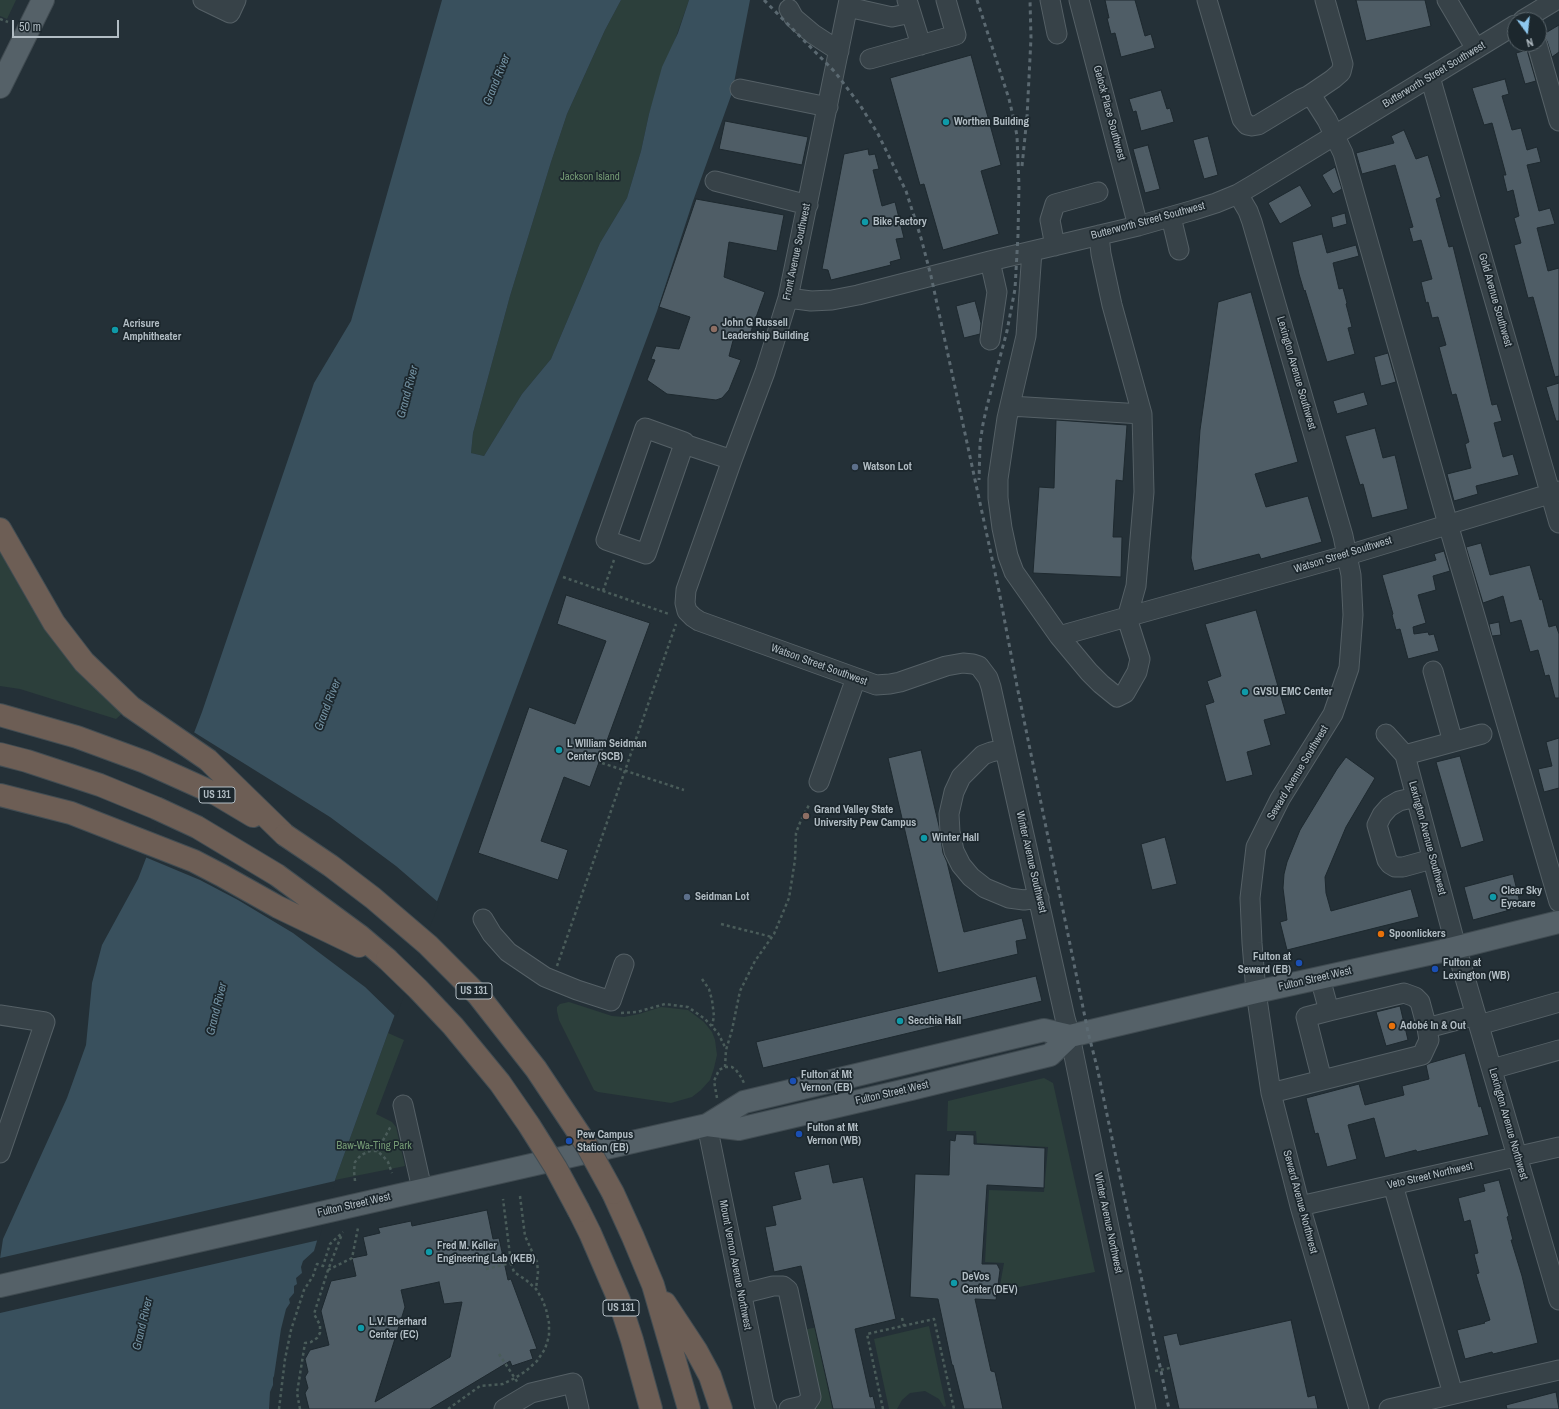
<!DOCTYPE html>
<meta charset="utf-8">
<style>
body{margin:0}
#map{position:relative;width:1559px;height:1409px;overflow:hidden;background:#243037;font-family:"Archivo Narrow",sans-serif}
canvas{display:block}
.north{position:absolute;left:1507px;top:12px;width:40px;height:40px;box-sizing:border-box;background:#1c272d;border:1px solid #586369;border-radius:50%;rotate:165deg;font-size:11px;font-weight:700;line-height:16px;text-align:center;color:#b2bdc4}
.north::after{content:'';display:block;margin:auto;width:14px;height:18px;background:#8ec7ed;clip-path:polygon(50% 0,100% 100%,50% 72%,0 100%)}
.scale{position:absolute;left:12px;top:20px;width:107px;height:18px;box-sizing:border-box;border:2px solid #b2bdc4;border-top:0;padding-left:5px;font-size:12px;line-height:14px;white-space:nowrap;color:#b2bdc4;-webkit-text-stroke:3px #1c272d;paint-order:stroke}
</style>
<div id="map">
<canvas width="1559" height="1409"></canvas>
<div class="north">N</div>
<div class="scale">50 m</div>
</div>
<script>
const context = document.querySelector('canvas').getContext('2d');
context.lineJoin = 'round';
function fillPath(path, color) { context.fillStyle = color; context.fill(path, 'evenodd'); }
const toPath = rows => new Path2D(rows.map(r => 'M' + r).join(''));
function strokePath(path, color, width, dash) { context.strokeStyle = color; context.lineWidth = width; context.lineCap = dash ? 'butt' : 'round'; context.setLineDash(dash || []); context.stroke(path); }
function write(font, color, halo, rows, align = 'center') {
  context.font = font + ' "Archivo Narrow",sans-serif'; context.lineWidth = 3.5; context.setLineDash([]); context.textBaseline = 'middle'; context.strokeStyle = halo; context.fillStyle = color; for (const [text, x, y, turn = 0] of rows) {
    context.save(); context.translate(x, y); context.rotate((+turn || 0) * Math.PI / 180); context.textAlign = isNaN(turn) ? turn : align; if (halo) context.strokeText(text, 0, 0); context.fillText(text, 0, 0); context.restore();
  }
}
fillPath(toPath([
 [0,0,16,0,7,19,0,16],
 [621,0,689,0,649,114,641,151,627,198,600,243,551,359,522,394,484,456,471,453,473,433,510,296,551,162,567,114,605,30],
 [0,552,25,596,51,636,125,711,116,719,20,689,0,686],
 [569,1002,612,1016,624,1017,639,1014,661,1007,688,1010,704,1022,712,1032,715,1040,717,1055,714,1068,710,1080,701,1090,692,1097,671,1103,598,1092,594,1090,559,1020,557,1011,557,1007,560,1004],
 [388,1033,404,1040,376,1114,392,1122,396,1127,405,1166,335,1180],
 [1044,1078,1053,1083,1095,1272,999,1291,1004,1263,985,1262,989,1190,1044,1192,1048,1147,977,1143,976,1131,947,1131,948,1101],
 [929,1326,946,1406,944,1407,939,1399,925,1391,910,1393,902,1400,897,1409,889,1409,874,1339],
 [818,1327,817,1334,833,1409,804,1409,802,1330]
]), '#2c3f3b');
fillPath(toPath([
 [442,0,621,0,605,30,567,114,551,162,510,296,473,433,471,453,484,456,522,394,551,359,600,243,627,198,641,151,649,114,662,67,678,33,689,0,750,0,732,93,693,201,657,311,388,1033,335,1180,314,1251,303,1261,301,1267,302,1273,296,1278,297,1284,294,1286,294,1293,289,1299,290,1303,286,1309,281,1329,274,1376,273,1378,273,1385,270,1392,269,1409,0,1409,0,1259,3,1239,67,1098,86,1045,92,983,102,945,138,879,202,712,314,383,351,321]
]), '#39505d');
fillPath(toPath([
 [192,731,330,817,396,866,439,903,396,1017,365,987,293,933,238,900,200,880,145,857],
 [335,1181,319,1240,0,1313,0,1258]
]), '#243037');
const building = toPath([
 [1105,0,1135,0,1145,36,1151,34,1155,48,1121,57,1115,33,1111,34,1107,18,1109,18,1105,0],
 [1356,0,1425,0,1431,26,1366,41,1356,0],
 [1559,25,1559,52,1552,57,1547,41,1542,35,1559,25],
 [1527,50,1536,81,1525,84,1516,53,1527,50],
 [971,55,1001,165,981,171,999,234,943,250,924,184,920,185,890,78,971,55],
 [1505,79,1509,94,1502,96,1512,130,1521,128,1527,150,1537,147,1541,162,1527,165,1539,211,1550,208,1555,224,1537,228,1548,271,1559,268,1559,376,1555,377,1533,297,1528,298,1514,245,1521,243,1514,218,1519,216,1513,190,1507,192,1503,175,1506,175,1492,123,1484,125,1472,88,1505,79],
 [1161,90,1167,109,1170,108,1174,122,1141,131,1136,111,1133,112,1129,99,1161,90],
 [725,121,808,137,802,165,719,149,725,121],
 [1404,130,1416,159,1428,155,1441,197,1436,199,1449,247,1453,246,1492,405,1497,404,1502,421,1494,423,1503,457,1513,454,1519,475,1476,486,1478,494,1454,501,1447,474,1471,468,1465,444,1469,442,1456,394,1452,395,1439,347,1446,345,1438,317,1432,318,1428,302,1426,303,1421,282,1432,279,1421,240,1413,242,1409,228,1413,227,1395,165,1362,174,1356,153,1394,143,1391,136,1404,130],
 [1208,136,1218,175,1204,179,1193,140,1208,136],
 [1148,145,1160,189,1145,193,1133,149,1148,145],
 [868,149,869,155,875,154,879,169,873,170,882,206,895,202,904,238,896,239,901,259,890,262,891,265,831,280,828,270,822,269,844,154,868,149],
 [1335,167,1342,189,1333,194,1322,175,1335,167],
 [1300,185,1312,206,1280,224,1268,203,1300,185],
 [696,199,784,215,777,251,729,242,724,277,765,292,749,337,735,333,729,356,741,360,729,390,722,398,716,400,667,394,647,380,655,360,651,359,656,346,679,349,690,317,659,307,696,199],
 [1345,213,1347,224,1333,228,1331,217,1345,213],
 [1322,234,1327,253,1356,245,1359,256,1333,263,1339,289,1343,288,1347,303,1346,304,1352,327,1348,328,1355,354,1327,362,1305,290,1304,291,1299,274,1292,242,1322,234],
 [1251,292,1298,462,1255,474,1266,507,1308,496,1322,542,1261,559,1259,554,1194,571,1191,558,1200,430,1218,302,1251,292],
 [975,301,981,323,980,334,964,338,956,306,975,301],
 [1388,353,1396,382,1381,386,1374,357,1388,353],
 [1559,383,1559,421,1556,421,1546,387,1559,383],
 [1364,392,1368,405,1337,414,1333,401,1364,392],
 [1056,420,1127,425,1123,481,1116,480,1113,537,1122,537,1121,577,1033,573,1039,487,1054,488,1056,420],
 [1375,428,1383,458,1395,455,1408,509,1372,518,1363,484,1360,485,1345,436,1375,428],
 [1481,543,1490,575,1530,565,1540,600,1542,599,1549,627,1556,625,1559,634,1559,698,1555,698,1549,675,1545,676,1538,650,1530,652,1521,620,1510,623,1503,596,1483,603,1466,547,1481,543],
 [1444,551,1450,571,1433,576,1436,590,1418,595,1426,623,1413,627,1414,634,1428,632,1429,635,1434,634,1439,651,1408,659,1400,629,1396,630,1392,615,1393,614,1382,575,1436,560,1434,554,1444,551],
 [566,595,650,623,590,787,564,777,541,841,568,850,558,880,478,853,529,707,575,724,606,641,557,624,566,595],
 [1256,610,1286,714,1264,720,1271,745,1247,752,1253,775,1226,782,1205,705,1214,702,1207,681,1221,676,1205,624,1256,610],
 [1499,622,1501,635,1492,636,1489,624,1499,622],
 [1559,738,1559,788,1544,792,1538,769,1552,766,1546,742,1559,738],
 [921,750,939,826,943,853,947,862,964,932,1022,918,1027,939,1016,941,1018,954,938,973,888,758,921,750],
 [1460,756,1484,841,1461,848,1436,762,1460,756],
 [1346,757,1375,778,1346,827,1325,877,1326,893,1331,911,1411,889,1419,917,1287,950,1280,922,1287,920,1283,888,1284,874,1287,862,1300,830,1337,769,1346,757],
 [1165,837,1177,884,1152,890,1141,844,1165,837],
 [1513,874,1521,907,1473,920,1464,887,1513,874],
 [1036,976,1042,1001,763,1068,756,1042,1036,976],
 [1400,1006,1408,1040,1386,1046,1376,1012,1400,1006],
 [1465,1053,1479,1107,1481,1106,1489,1135,1417,1152,1416,1150,1385,1158,1374,1118,1348,1125,1357,1159,1327,1167,1318,1133,1315,1134,1306,1098,1359,1084,1365,1105,1404,1095,1402,1086,1429,1079,1426,1065,1430,1063,1465,1053],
 [956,1134,974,1135,974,1144,1045,1148,1044,1188,987,1185,982,1264,997,1264,1000,1270,996,1300,975,1299,991,1371,995,1372,1003,1409,964,1409,953,1365,952,1365,938,1299,910,1297,915,1174,949,1175,950,1140,955,1141,956,1134],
 [829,1164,833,1183,863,1177,896,1319,855,1329,870,1397,873,1396,876,1409,833,1409,801,1266,774,1272,765,1227,776,1225,772,1206,801,1199,794,1172,829,1164],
 [1499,1180,1509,1216,1507,1217,1513,1240,1511,1240,1522,1276,1538,1343,1493,1354,1492,1352,1465,1359,1457,1330,1485,1323,1484,1322,1490,1320,1476,1274,1479,1273,1474,1254,1478,1253,1470,1220,1464,1222,1458,1198,1485,1191,1483,1184,1499,1180],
 [487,1210,493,1239,499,1238,508,1280,511,1279,537,1349,530,1350,533,1359,512,1366,510,1361,430,1409,309,1409,305,1393,308,1388,305,1377,308,1372,305,1359,310,1350,329,1345,321,1311,331,1281,356,1276,352,1258,367,1255,363,1237,380,1233,378,1228,411,1221,412,1226,487,1210],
 [439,1282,444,1304,462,1302,450,1357,375,1402,405,1307,401,1290,439,1282],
 [1291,1320,1308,1397,1315,1395,1318,1409,1179,1409,1163,1336,1177,1333,1180,1345,1291,1320],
 [1556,1392,1559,1409,1507,1409,1506,1405,1556,1392]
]);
fillPath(building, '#4f5d66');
strokePath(building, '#1e292f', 1);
const minor = toPath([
 [203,0,230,13,236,0],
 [849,0,788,298,765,372,732,460,686,590,685,603,687,611,693,617,699,621,876,685,890,684,900,682,946,666,963,663,973,664,979,666,988,678,991,687,1065,1018,1070,1036,1146,1409],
 [907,0,921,45],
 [1050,0,1057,34],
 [1079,0,1138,226],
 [1207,0,1242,119,1247,125,1252,126,1258,125,1301,99,1308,96,1333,79,1341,72,1343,64,1325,0],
 [1447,0,1476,49],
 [848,7,892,17,911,13],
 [789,9,794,18,813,34,839,51],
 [1523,20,1556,0],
 [1537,44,1559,121],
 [870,59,956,35,946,0],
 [1430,77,1559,523],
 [740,89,828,107],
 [1308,96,1313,98,1327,120,1343,153,1448,524,1559,902],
 [715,181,808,205],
 [1238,194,1248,211,1252,222,1343,536,1351,575,1353,615,1349,668,1333,714,1280,799,1256,847,1250,898,1252,943,1256,992,1271,1093,1300,1206,1359,1409],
 [1171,217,1179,250],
 [1055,246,1050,220,1055,204,1098,192],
 [1032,251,1026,336,1007,418,998,479,998,498,1002,528,1008,556,1014,572,1059,636,1348,555,1559,491],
 [788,298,811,301,832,300,858,295,990,261,1138,226,1194,210,1216,203,1238,194,1255,184,1515,25],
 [990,340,997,292,990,261],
 [1010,406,1142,414],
 [684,444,646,554,606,540,645,428,684,442,684,444,732,460],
 [1059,636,1089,672,1101,684,1117,697,1125,693,1137,672,1140,659,1127,618,1136,586,1144,492,1142,414,1112,305,1101,254,1099,235],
 [1433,671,1453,742],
 [1386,734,1405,755,1456,947,1559,1300],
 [1005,749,991,752,983,755,961,777,954,792,949,814,950,832,954,851,961,865,971,877,985,888,1009,898,1024,900,1039,898],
 [1405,755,1482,734],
 [819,782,856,678],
 [1416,797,1399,801,1389,807,1382,815,1377,825,1387,860,1390,864,1395,867,1403,867,1432,859],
 [483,919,492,934,508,952,545,977,577,990,611,1001,624,964],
 [1320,978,1329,1011,1404,993,1415,997,1420,1002,1427,1028,1476,1015],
 [0,1015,45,1022,0,1153],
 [1479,1025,1559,1002],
 [1492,1069,1559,1050],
 [1322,1080,1306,1017,1329,1011],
 [1271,1093,1422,1055,1429,1040,1427,1028],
 [403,1105,422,1189],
 [707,1125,764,1404,767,1409],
 [1393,1185,1453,1394],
 [1300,1206,1559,1147],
 [741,1294,773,1286,783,1286,788,1290,811,1397,807,1403,802,1406,789,1409],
 [504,1409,531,1393,573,1383,579,1409],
 [1389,1409,1559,1370]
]);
const major = toPath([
 [0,87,43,0],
 [707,1125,739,1129,911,1089,1050,1055,1070,1036],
 [0,1286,707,1125,744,1102,1044,1030,1070,1036,1256,992,1442,951,1559,922]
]);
const highway = toPath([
 [0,529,54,623,84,662,131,707,208,760,285,835],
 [0,715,77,737,145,762,216,794,253,816],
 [0,754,27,761,100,785,156,808,197,827,277,875,360,936,387,959],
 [0,795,71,813,194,861,221,875,278,907,359,946],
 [613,1193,633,1237,653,1285,689,1409],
 [579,1211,590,1233,619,1300,632,1340,651,1409],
 [665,1303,696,1350,710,1376,721,1409]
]);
strokePath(minor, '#556066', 21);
strokePath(major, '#404b51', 24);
strokePath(highway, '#424d53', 24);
strokePath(toPath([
 [0,19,8,22],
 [563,577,669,614],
 [603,591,614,560],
 [602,763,684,790],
 [721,924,772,937],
 [557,966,676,624],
 [702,979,709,989,712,1000,714,1016,712,1026],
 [621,1013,637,1012,665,1004,688,1007,705,1019,718,1033,726,1049],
 [725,1067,732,1067,736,1070,741,1077,745,1085],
 [717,1098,714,1081,719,1070,725,1067,726,1050,732,1030,740,991,755,961,774,934,789,898,795,860,796,833,801,820,809,805],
 [377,1151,391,1126],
 [355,1181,354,1171,355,1162,361,1155,370,1151,377,1151,383,1156,388,1162,392,1173],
 [520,1196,525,1236,537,1262,538,1272,536,1289],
 [486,1269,511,1263],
 [328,1270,352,1258,358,1228],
 [902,1318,904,1326],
 [499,1354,518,1383],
 [1155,1371,1170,1368],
 [279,1409,285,1359,291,1330,304,1290,313,1276,317,1264,323,1266,330,1244,343,1232],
 [300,1409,297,1393,305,1343,311,1342,317,1338,320,1333,320,1325,314,1314,328,1270,342,1234],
 [448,1409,480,1386,503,1384,515,1378,526,1371,537,1361,545,1349,549,1336,549,1323,546,1309,542,1299,536,1289,526,1280,514,1272,511,1263,503,1199],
 [883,1409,867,1334,934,1319,954,1409]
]), '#4a5c5a', 2.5, [3, 3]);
strokePath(minor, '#374248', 19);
strokePath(major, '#556168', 22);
strokePath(highway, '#6d5e55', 22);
strokePath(toPath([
 [764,0,835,72,860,105,878,134,906,191,921,238,931,276,999,591,1017,686,1088,1032,1097,1067,1169,1409],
 [977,0,1009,99,1014,120,1017,136,1019,186,1018,235,1015,289,1007,331,987,406,983,424,980,443,979,480],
 [1022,166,1027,117,1031,38,1030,0]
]), '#5b6971', 3, [4, 4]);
const highwayBridge = toPath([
 [285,835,331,866,373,898,428,945,478,995,536,1069,586,1144,613,1193],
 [387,959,418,989,453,1026,500,1083,529,1125,556,1168,579,1211]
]);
strokePath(highwayBridge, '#424d53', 24, []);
strokePath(highwayBridge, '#6d5e55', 22);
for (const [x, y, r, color] of [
 [946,122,4,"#0f9aa8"],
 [865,222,4,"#0f9aa8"],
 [714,329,4,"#8d6e63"],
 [115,330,4,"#0f9aa8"],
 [855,467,4,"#5c6f8a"],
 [1245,692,4,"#0f9aa8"],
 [559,750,4,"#0f9aa8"],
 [806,816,4,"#8d6e63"],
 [924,838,4,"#0f9aa8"],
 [687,897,4,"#5c6f8a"],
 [1493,897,4,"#0f9aa8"],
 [1381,934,4,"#e8710a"],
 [1299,963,4,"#1a4fb4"],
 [1435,969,4,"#1a4fb4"],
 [900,1021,4,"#0f9aa8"],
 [1392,1026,4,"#e8710a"],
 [793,1081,4,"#1a4fb4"],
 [799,1134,4,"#1a4fb4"],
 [569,1141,4,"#1a4fb4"],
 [429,1252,4,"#0f9aa8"],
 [954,1283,4,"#0f9aa8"],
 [361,1328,4,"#0f9aa8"]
]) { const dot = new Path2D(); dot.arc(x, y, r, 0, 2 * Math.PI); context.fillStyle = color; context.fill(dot); strokePath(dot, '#1c272d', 1.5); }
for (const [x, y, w] of [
 [217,795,36],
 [474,991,36],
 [621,1308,36]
]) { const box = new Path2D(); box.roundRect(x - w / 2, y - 8, w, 16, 3); context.fillStyle = '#1c272d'; context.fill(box); strokePath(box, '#b2bdc4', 1); }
write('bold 10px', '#b2bdc4', null, [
 ["US 131",217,795],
 ["US 131",474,991],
 ["US 131",621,1308]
]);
write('11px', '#b2bdc4', '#1c272d', [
 ["Butterworth Street Southwest",1434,75,-31],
 ["Gelock Place Southwest",1109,113,75],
 ["Butterworth Street Southwest",1148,221,-15],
 ["Front Avenue Southwest",797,252,-78],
 ["Gold Avenue Southwest",1495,300,74],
 ["Lexington Avenue Southwest",1296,373,74],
 ["Watson Street Southwest",1343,555,-17],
 ["Watson Street Southwest",819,665,20],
 ["Seward Avenue Southwest",1298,773,-59],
 ["Lexington Avenue Southwest",1427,838,75],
 ["Winter Avenue Southwest",1031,862,77],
 ["Fulton Street West",1315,979,-13],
 ["Fulton Street West",892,1093,-13],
 ["Lexington Avenue Northwest",1508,1124,74],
 ["Veto Street Northwest",1430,1176,-13],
 ["Seward Avenue Northwest",1300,1202,75],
 ["Fulton Street West",354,1205,-13],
 ["Winter Avenue Northwest",1108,1223,78],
 ["Mount Vernon Avenue Northwest",735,1265,79]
]);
write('bold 11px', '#b2bdc4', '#1c272d', [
 ["Worthen Building",954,122],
 ["Bike Factory",873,222],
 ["John G Russell",722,323],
 ["Leadership Building",722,336],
 ["Acrisure",123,324],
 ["Amphitheater",123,337],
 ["Watson Lot",863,467],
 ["GVSU EMC Center",1253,692],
 ["L WIlliam Seidman",567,744],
 ["Center (SCB)",567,757],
 ["Grand Valley State",814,810],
 ["University Pew Campus",814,823],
 ["Winter Hall",932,838],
 ["Clear Sky",1501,891],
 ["Eyecare",1501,904],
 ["Seidman Lot",695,897],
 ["Spoonlickers",1389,934],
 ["Fulton at",1291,957,"right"],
 ["Seward (EB)",1291,970,"right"],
 ["Fulton at",1443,963],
 ["Lexington (WB)",1443,976],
 ["Secchia Hall",908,1021],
 ["Adobé In & Out",1400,1026],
 ["Fulton at Mt",801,1075],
 ["Vernon (EB)",801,1088],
 ["Fulton at Mt",807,1128],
 ["Vernon (WB)",807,1141],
 ["Pew Campus",577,1135],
 ["Station (EB)",577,1148],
 ["Fred M. Keller",437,1246],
 ["Engineering Lab (KEB)",437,1259],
 ["DeVos",962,1277],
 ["Center (DEV)",962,1290],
 ["L.V. Eberhard",369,1322],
 ["Center (EC)",369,1335]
], 'left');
write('11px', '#739873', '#1c272d', [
 ["Jackson Island",590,177],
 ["Baw-Wa-Ting Park",374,1146]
]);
write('italic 12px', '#7594a5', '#1c272d', [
 ["Grand River",497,80,-68],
 ["Grand River",408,392,-75],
 ["Grand River",328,705,-69],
 ["Grand River",217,1009,-76],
 ["Grand River",143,1324,-77]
]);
</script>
